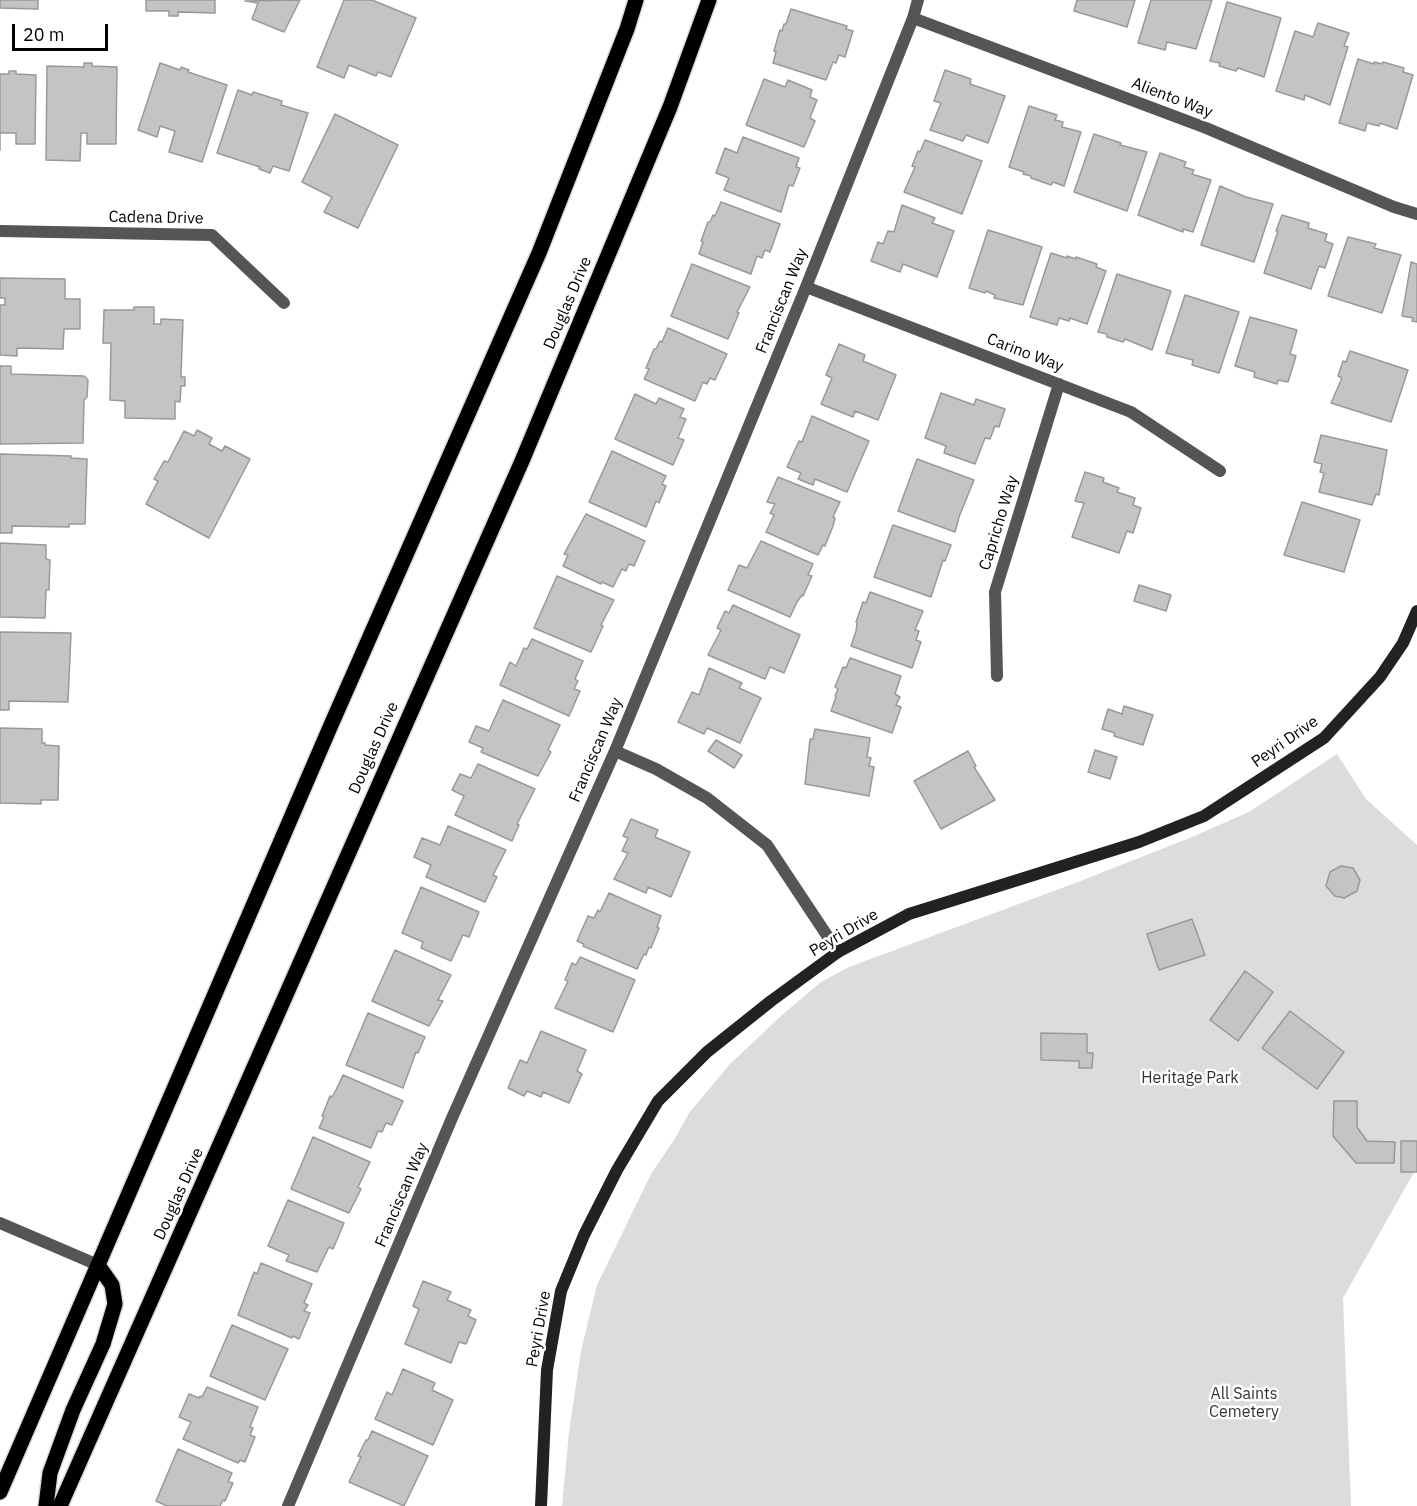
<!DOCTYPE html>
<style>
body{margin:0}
#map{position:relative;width:1417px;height:1506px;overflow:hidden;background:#fff;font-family:"IBM Plex Sans",sans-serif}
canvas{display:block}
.scale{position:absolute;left:12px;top:24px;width:96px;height:27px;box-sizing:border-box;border:3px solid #000;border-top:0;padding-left:8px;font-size:18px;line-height:21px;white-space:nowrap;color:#000;-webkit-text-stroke:4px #fff;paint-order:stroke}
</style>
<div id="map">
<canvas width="1417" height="1506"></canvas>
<div class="scale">20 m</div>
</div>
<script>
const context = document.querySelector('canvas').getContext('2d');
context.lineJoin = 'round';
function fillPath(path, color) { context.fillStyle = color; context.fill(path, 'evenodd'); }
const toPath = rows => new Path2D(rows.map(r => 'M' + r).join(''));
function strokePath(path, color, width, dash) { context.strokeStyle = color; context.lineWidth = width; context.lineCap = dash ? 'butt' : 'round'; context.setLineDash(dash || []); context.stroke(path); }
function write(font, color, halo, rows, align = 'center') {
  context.font = font + ' "IBM Plex Sans",sans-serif'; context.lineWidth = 5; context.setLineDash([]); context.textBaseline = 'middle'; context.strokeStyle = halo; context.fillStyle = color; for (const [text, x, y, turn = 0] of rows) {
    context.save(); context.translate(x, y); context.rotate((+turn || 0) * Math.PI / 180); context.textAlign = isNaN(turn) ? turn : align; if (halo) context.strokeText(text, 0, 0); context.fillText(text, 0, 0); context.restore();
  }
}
fillPath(toPath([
 [1337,754,1366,799,1417,845,1417,1167,1343,1298,1351,1506,562,1506,569,1432,581,1351,597,1285,651,1174,674,1140,689,1113,730,1064,782,1015,821,982,849,967,1078,882,1192,837,1249,812]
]), '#dcdcdc');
const building = toPath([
 [0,0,38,0,38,9,0,8,0,0],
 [146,0,215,0,215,13,178,12,178,16,169,16,169,11,146,11,146,0],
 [300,0,284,32,252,19,258,3,245,1,300,0],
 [344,0,372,0,416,18,391,77,378,72,376,76,349,65,344,78,317,67,344,0],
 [1077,0,1135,0,1127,27,1074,11,1077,0],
 [1151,0,1212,0,1196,49,1167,42,1165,50,1138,43,1151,0],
 [1227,2,1281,18,1264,77,1238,68,1236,71,1219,66,1220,63,1210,61,1227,2],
 [791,9,847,26,846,29,853,31,845,57,839,55,836,63,833,62,826,80,773,63,776,52,774,51,780,30,782,31,784,24,786,24,791,9],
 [1318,23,1349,33,1344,46,1348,47,1330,105,1305,95,1304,100,1276,91,1295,31,1313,37,1318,23],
 [1358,59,1374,64,1374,62,1382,64,1383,62,1404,68,1403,72,1413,75,1397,129,1380,123,1379,126,1367,123,1365,131,1339,123,1358,59],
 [84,63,92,63,92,66,117,67,116,144,87,144,87,133,81,133,80,161,46,160,47,66,84,67,84,63],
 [160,63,180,70,181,67,189,70,188,72,227,85,202,162,169,152,175,131,160,126,157,137,138,130,160,63],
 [945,70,971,79,970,84,1005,96,988,143,966,135,963,141,930,130,941,103,934,101,945,70],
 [9,71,16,71,16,74,36,75,35,144,16,144,16,133,0,133,0,150,0,74,9,74,9,71],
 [764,79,785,87,788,80,812,90,810,97,817,100,810,118,815,121,804,147,746,125,764,79],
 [238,90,252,95,253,92,282,101,281,105,308,113,289,171,273,166,270,173,259,169,260,167,217,153,238,90],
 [1029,106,1057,115,1055,120,1063,122,1062,127,1081,132,1064,186,1053,182,1051,185,1031,178,1031,176,1023,174,1024,172,1009,167,1029,106],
 [335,114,398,145,358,228,324,212,332,197,302,182,335,114],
 [1094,134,1121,143,1120,145,1147,152,1127,211,1074,192,1094,134],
 [743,137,799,158,796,167,800,168,793,186,789,185,781,212,724,190,729,178,716,173,725,148,737,153,743,137],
 [925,140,982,161,962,214,904,192,915,167,912,166,918,151,920,152,925,140],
 [1160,153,1186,162,1184,167,1194,170,1192,174,1211,180,1193,232,1183,229,1183,232,1138,215,1160,153],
 [1220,186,1246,197,1273,204,1254,262,1201,245,1220,186],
 [721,202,780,224,770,252,765,250,762,258,757,256,751,274,699,254,703,242,701,241,708,222,710,222,713,215,715,216,721,202],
 [902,205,935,218,932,223,954,231,937,277,903,264,900,272,871,261,878,242,883,244,888,231,894,232,902,205],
 [1282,215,1309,223,1308,228,1327,234,1325,241,1333,244,1325,268,1319,266,1311,289,1264,273,1278,231,1276,231,1282,215],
 [988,230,1042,247,1023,305,994,298,995,295,986,291,985,293,969,288,988,230],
 [1348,237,1376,244,1374,248,1401,255,1382,313,1328,296,1348,237],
 [1051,253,1067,258,1067,256,1076,259,1076,257,1097,264,1096,267,1106,271,1087,324,1070,318,1069,321,1059,318,1057,325,1030,317,1051,253],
 [1411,262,1417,264,1417,322,1412,321,1413,318,1402,316,1411,262],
 [692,264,750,287,737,312,739,313,728,339,671,316,692,264],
 [1117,274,1171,291,1152,350,1125,339,1123,342,1107,337,1107,334,1098,332,1117,274],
 [0,278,65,279,65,299,80,299,80,329,64,329,63,349,17,348,17,356,0,355,0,305,5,305,5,298,0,298,0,278],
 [1185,295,1239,312,1219,373,1192,365,1193,360,1166,353,1185,295],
 [134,307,154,307,154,324,161,324,161,319,183,320,181,377,185,377,185,386,181,386,180,402,175,401,175,419,125,418,125,401,110,400,111,343,103,343,104,310,134,310,134,307],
 [1250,317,1297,330,1290,354,1296,356,1288,382,1278,380,1277,384,1254,377,1255,372,1235,366,1250,317],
 [668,328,727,354,715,380,710,378,707,384,703,382,695,401,644,379,649,369,646,368,654,349,656,349,660,341,662,342,668,328],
 [839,344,865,355,863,361,896,375,878,420,855,411,853,417,821,404,832,378,826,375,839,344],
 [1350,351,1408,370,1391,422,1331,403,1342,378,1338,376,1343,361,1346,362,1350,351],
 [0,366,11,366,11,374,84,376,88,380,87,397,84,400,83,443,0,444,0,366],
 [941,393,974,405,976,399,1005,409,999,427,995,426,990,439,985,438,975,464,944,453,946,446,925,438,941,393],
 [635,394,656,404,659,398,684,409,680,417,686,419,678,438,684,440,673,465,615,439,635,394],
 [812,416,869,441,847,492,815,479,813,485,798,479,801,473,787,467,799,441,802,442,812,416],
 [197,430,212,438,209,444,222,451,225,446,250,459,209,538,146,504,158,481,154,479,164,461,168,462,184,431,194,436,197,430],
 [1321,435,1387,450,1379,495,1376,494,1372,505,1319,492,1324,473,1320,472,1322,464,1314,462,1321,435],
 [612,451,666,476,662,484,666,486,659,503,656,501,646,527,589,502,612,451],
 [0,454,71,456,71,458,87,459,85,524,69,524,69,527,12,526,12,533,0,533,0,454],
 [917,459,974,480,959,517,955,532,898,511,917,459],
 [1085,472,1104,478,1103,482,1119,488,1117,492,1135,498,1133,505,1141,508,1133,533,1127,531,1119,553,1072,537,1084,503,1075,501,1085,472],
 [778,477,840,502,833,517,835,518,833,526,825,546,823,545,818,555,766,532,774,515,770,513,775,504,767,502,778,477],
 [1302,502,1360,520,1344,572,1284,555,1302,502],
 [586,514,645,541,634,566,629,564,626,571,622,569,613,587,602,582,601,584,563,566,568,555,564,554,586,514],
 [893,525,951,545,945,561,943,560,931,597,874,577,893,525],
 [761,541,813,564,808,575,812,576,803,596,802,595,797,602,790,617,728,590,739,565,747,568,761,541],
 [0,543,46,545,46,559,50,560,49,590,46,590,45,618,0,617,0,543],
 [557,576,614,600,601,625,603,626,591,652,534,628,557,576],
 [1139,585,1171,595,1166,611,1134,601,1139,585],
 [870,592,923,611,915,630,919,631,916,640,921,642,912,668,851,646,856,631,857,623,856,622,863,602,866,603,870,592],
 [733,605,800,635,784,673,770,667,765,679,708,655,721,630,717,628,725,611,729,613,733,605],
 [0,632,71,633,68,702,9,701,9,710,0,710,0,632],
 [532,639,583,661,575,679,578,681,574,689,580,691,569,716,500,685,510,662,516,666,524,648,527,649,532,639],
 [850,658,901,676,895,694,900,697,896,705,901,707,892,733,831,711,836,697,835,696,838,689,835,687,843,667,846,668,850,658],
 [709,668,742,683,739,688,761,698,740,743,707,728,704,734,678,722,692,692,699,695,709,668],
 [503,700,560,725,548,750,551,752,538,776,481,752,483,748,469,742,476,726,489,731,503,700],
 [1124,706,1153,715,1143,745,1114,736,1115,733,1102,729,1108,709,1122,714,1124,706],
 [0,728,42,729,42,743,45,743,45,745,59,746,58,800,41,800,41,804,0,803,0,728],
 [815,729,870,738,867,757,871,758,869,766,874,767,869,796,805,784,810,739,813,739,815,729],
 [716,740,742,755,734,768,708,751,716,740],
 [1095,750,1117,757,1110,779,1088,772,1095,750],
 [968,751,976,766,974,767,995,800,941,829,914,781,968,751],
 [478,764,535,789,517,824,519,825,512,841,455,815,464,796,452,790,460,774,471,778,478,764],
 [631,819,658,830,655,837,690,852,671,897,648,887,646,893,614,879,628,853,622,851,628,838,623,836,631,819],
 [448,826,506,850,493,875,497,877,485,902,426,877,431,865,414,857,422,838,440,845,448,826],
 [1341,866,1353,868,1360,880,1357,891,1344,898,1335,896,1326,886,1330,872,1341,866],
 [421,887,479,912,469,937,463,935,451,961,421,948,423,942,402,933,421,887],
 [609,893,661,916,657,927,659,928,651,948,649,947,646,955,644,954,637,969,583,946,584,944,577,941,588,916,594,918,598,910,600,912,609,893],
 [1192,919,1205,955,1159,970,1147,934,1192,919],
 [395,950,451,975,438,1000,443,1001,429,1026,372,1001,395,950],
 [580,957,635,980,613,1032,555,1008,568,981,565,980,572,963,576,965,580,957],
 [1245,971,1273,992,1238,1041,1210,1020,1245,971],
 [1290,1011,1344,1052,1317,1089,1262,1048,1290,1011],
 [368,1013,425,1037,418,1053,416,1052,403,1088,346,1065,368,1013],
 [541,1031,586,1050,577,1071,582,1074,569,1103,543,1092,541,1097,527,1091,524,1096,508,1088,520,1060,527,1063,541,1031],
 [1041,1033,1087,1034,1087,1053,1093,1053,1092,1068,1079,1068,1079,1061,1041,1060,1041,1033],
 [343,1075,403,1101,392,1125,386,1123,382,1132,378,1131,371,1148,319,1128,324,1117,322,1116,330,1096,332,1097,336,1090,343,1075],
 [1334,1101,1357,1101,1357,1127,1367,1141,1395,1142,1394,1163,1356,1163,1333,1136,1334,1101],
 [313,1137,370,1162,358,1187,361,1189,349,1213,291,1189,313,1137],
 [1401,1141,1417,1141,1417,1172,1401,1172,1401,1141],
 [288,1200,344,1223,333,1249,329,1247,317,1272,286,1261,289,1255,268,1246,288,1200],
 [261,1263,312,1284,304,1303,308,1305,304,1311,310,1313,299,1339,293,1336,292,1338,238,1315,254,1272,257,1274,261,1263],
 [423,1281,451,1292,447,1300,471,1310,468,1316,476,1320,466,1344,459,1342,451,1363,405,1344,419,1309,413,1306,423,1281],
 [232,1325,288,1349,265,1400,210,1376,232,1325],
 [403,1369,435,1383,432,1390,453,1400,433,1445,375,1419,387,1392,392,1395,403,1369],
 [207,1387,258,1407,250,1427,253,1428,250,1435,255,1437,245,1462,240,1460,238,1463,183,1439,191,1422,179,1417,189,1394,199,1398,200,1396,202,1397,207,1387],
 [372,1431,428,1456,404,1506,349,1482,361,1457,358,1456,366,1440,368,1440,372,1431],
 [178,1449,232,1473,228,1482,233,1483,225,1501,223,1500,220,1506,167,1506,156,1501,178,1449]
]);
fillPath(building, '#c4c4c4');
strokePath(building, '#999', 1.5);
const primary = toPath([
 [0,1492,331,725,539,253,627,29,636,0],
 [46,1506,50,1473,73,1410,103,1344,115,1304,112,1285,98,1265],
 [60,1506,522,461,670,107,709,0]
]);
strokePath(primary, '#dbdbdb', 18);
strokePath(toPath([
 [0,1223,98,1265]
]), '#555', 12);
strokePath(toPath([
 [913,18,1206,128,1394,207,1417,214],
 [0,231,212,235,284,303],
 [806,287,1131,412,1220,471],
 [997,676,995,592,1059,384],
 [615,751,656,769,707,798,767,845,838,952],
 [288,1506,452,1118,615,751,806,287,913,18,918,0]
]), '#555', 12);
strokePath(toPath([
 [541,1506,547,1370,561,1291,584,1235,617,1170,658,1101,707,1052,771,1001,838,952,909,914,1139,842,1204,816,1324,738,1380,677,1403,643,1417,611]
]), '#222', 12);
strokePath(primary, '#000', 15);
write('16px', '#000', '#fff', [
 ["Aliento Way",1172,98,21],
 ["Cadena Drive",156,218,1],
 ["Franciscan Way",782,301,-68],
 ["Douglas Drive",568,303,-67],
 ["Carino Way",1025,353,21],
 ["Capricho Way",999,523,-73],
 ["Peyri Drive",1285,742,-35],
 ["Douglas Drive",374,748,-66],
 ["Franciscan Way",596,750,-67],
 ["Peyri Drive",844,933,-31],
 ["Douglas Drive",179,1194,-66],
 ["Franciscan Way",402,1195,-67],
 ["Peyri Drive",539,1329,-80]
]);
write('16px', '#333', '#fff', [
 ["Heritage Park",1190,1078],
 ["All Saints",1244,1394],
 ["Cemetery",1244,1412]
]);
</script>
